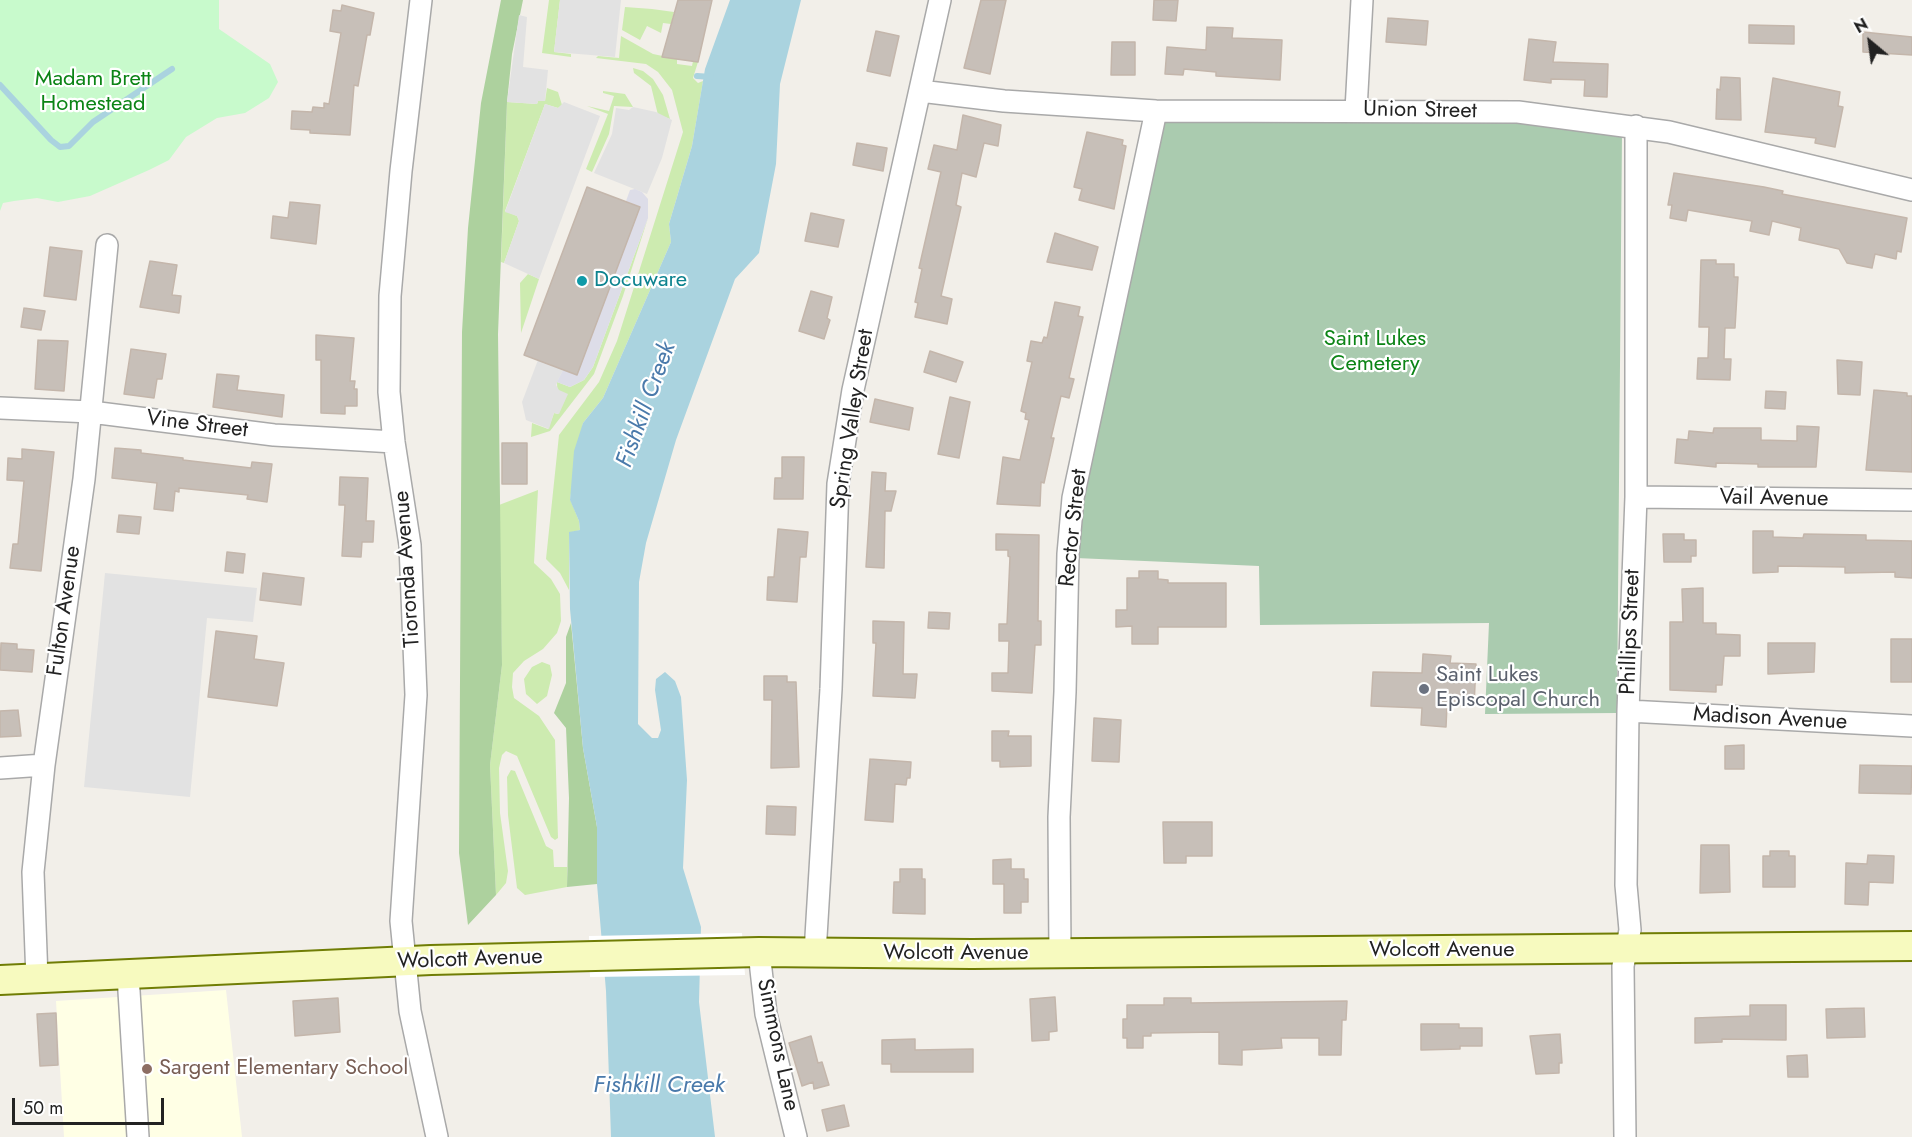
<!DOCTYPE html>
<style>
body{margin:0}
#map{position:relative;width:1912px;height:1137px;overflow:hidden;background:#f2efe9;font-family:Jost,sans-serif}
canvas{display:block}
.north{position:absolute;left:1840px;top:12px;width:60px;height:60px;-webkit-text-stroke:4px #fff;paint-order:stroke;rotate:331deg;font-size:16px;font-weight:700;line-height:24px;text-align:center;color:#222}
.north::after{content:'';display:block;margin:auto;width:21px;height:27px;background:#222;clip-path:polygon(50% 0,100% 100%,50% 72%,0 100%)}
.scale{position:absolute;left:12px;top:1098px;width:152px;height:27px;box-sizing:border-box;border:3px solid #222;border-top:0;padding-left:8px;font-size:18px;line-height:21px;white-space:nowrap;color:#222;-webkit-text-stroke:4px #fff;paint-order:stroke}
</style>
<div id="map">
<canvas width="1912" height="1137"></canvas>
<div class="north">N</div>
<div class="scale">50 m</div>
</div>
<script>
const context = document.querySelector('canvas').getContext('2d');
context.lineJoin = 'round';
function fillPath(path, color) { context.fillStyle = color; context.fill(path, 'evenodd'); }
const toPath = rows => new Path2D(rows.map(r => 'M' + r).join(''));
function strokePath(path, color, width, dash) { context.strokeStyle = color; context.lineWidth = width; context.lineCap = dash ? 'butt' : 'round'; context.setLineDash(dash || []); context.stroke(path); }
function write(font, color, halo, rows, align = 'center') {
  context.font = font + ' Jost,sans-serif'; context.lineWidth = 4.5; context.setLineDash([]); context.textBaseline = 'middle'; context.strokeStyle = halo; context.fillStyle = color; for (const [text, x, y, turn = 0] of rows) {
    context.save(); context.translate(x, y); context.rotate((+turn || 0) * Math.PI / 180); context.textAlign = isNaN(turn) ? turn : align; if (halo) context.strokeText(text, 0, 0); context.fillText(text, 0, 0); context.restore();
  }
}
fillPath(toPath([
 [226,990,242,1137,64,1137,56,1001]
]), '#ffffe5');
fillPath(toPath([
 [549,0,560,0,554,52,571,54,571,57,542,53],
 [625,7,652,9,674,12,671,24,663,23,661,33,647,26,640,40,622,30],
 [621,36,653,54,677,59,677,64,692,66,693,61,698,62,693,78,698,83,703,81,692,146,669,224,671,242,603,398,583,423,570,499,579,521,580,530,569,533,569,590,560,573,546,559,559,435,599,382,617,341,683,132,672,90,658,72,646,64,596,58,598,56,619,58],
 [633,68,643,71,653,79,663,95,670,119,658,115,651,86,634,73],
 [547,88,558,92,562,105,558,108,545,104,505,211,517,216,519,221,504,263,501,262,507,102,537,104,538,101,545,101],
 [603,91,625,94,633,107,614,106,609,134,592,172,586,169,608,114,587,106,609,111,614,96,603,93],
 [648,218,623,296,594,374,550,431,531,437,532,423,548,429,554,413,558,414,557,382,570,387,584,380,593,367],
 [528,274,539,279,521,333,520,283],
 [538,490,534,563,551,579,560,594,561,621,557,633,543,649,524,661,513,673,512,687,514,698,539,716,555,740,558,838,555,840,551,837,517,756,506,751,502,755,499,768,500,813,508,871,506,883,496,895,490,765,502,665,499,505],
 [542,662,550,665,552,675,547,696,537,704,526,694,524,679,532,667],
 [511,770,515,771,546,846,553,850,554,867,567,867,567,887,525,895,517,888,508,815,507,777]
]), '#cdebb0');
fillPath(toPath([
 [501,0,523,0,512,54,507,102,498,334,502,665,490,765,496,895,468,925,459,853,462,332,468,228,481,103],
 [571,623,583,748,597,827,597,884,567,887,569,798,566,728,554,713,566,683,566,637]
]), '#add19e');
fillPath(toPath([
 [1156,111,1518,112,1622,132,1617,713,1485,714,1489,623,1260,625,1259,566,1076,558,1084,479]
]), '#aacbaf');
fillPath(toPath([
 [0,0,219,0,219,29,270,64,278,82,269,98,245,113,217,118,186,137,169,160,149,170,90,196,58,202,37,198,14,201,3,203,0,211]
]), '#c8facc');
fillPath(toPath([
 [560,0,621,0,615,57,554,52],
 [519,15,527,17,523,67,548,70,545,101,538,101,537,104,507,102],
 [564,102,600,116,539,279,504,263,519,221,517,216,505,212,545,104,558,108],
 [633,107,656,112,672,120,662,158,647,194,594,173,612,134,616,108,629,110],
 [538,360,563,370,556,385,559,390,568,394,559,414,554,413,549,429,526,420,522,402],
 [105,573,257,588,253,622,207,618,190,797,84,787]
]), '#e2e2e2');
fillPath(toPath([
 [635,189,642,192,648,199,648,218,593,367,584,380,570,387,557,382,563,370,577,375,640,207,626,201,630,190]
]), '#dddde8');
fillPath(toPath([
 [730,0,801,0,780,84,776,164,759,253,735,279,676,440,646,543,639,582,638,724,652,738,658,738,661,730,655,690,656,679,665,672,675,681,681,697,687,780,683,868,701,927,699,1002,715,1137,611,1137,606,991,597,884,597,827,583,748,570,609,569,532,580,530,579,521,570,500,574,451,583,423,603,398,671,242,669,224,692,146,705,69]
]), '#aad3df');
fillPath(toPath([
 [742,933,745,975,590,977,589,936]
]), '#fff');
strokePath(toPath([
 [697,76,711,77],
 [0,85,51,140,60,147,69,146,93,122,172,69]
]), '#aad3df', 6);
const building = toPath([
 [678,0,712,0,698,62,662,57,678,0],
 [981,0,1006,0,990,74,964,68,981,0],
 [1154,0,1178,0,1176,21,1153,20,1154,0],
 [342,5,374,13,370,35,367,35,358,86,354,85,350,135,310,133,310,130,291,129,292,111,312,112,313,107,324,108,324,103,329,104,341,33,330,31,333,10,341,11,342,5],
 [1388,18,1428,21,1426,45,1386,42,1388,18],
 [1749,25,1794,26,1794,44,1749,43,1749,25],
 [1207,27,1233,28,1232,38,1282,40,1280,80,1216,76,1216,72,1184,69,1183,75,1165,74,1167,47,1206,50,1207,27],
 [876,31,899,36,890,76,867,71,876,31],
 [1863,32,1912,37,1912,55,1863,52,1863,32],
 [1529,39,1556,42,1553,62,1608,64,1607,97,1584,96,1585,80,1551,79,1551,83,1524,80,1529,39],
 [1112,42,1135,42,1135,75,1111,75,1112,42],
 [1721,77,1740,78,1741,120,1716,119,1717,89,1720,90,1721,77],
 [1773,78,1840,92,1838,106,1843,107,1835,147,1815,143,1816,138,1765,132,1773,78],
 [963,115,1001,125,998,146,984,143,976,177,962,173,956,205,961,207,941,296,952,299,947,324,915,317,918,303,915,302,922,269,919,268,941,172,928,169,934,145,957,150,963,115],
 [1087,132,1123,140,1122,145,1126,146,1114,209,1079,200,1082,189,1074,187,1087,132],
 [857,143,887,148,883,171,853,165,857,143],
 [1674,173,1764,187,1783,191,1782,194,1907,218,1901,252,1897,251,1896,259,1875,254,1872,268,1847,263,1839,249,1799,240,1801,228,1772,221,1769,235,1750,231,1752,221,1688,210,1686,221,1670,218,1672,205,1668,205,1674,173],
 [587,187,640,207,577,375,524,355,587,187],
 [290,202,320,205,316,244,271,238,273,216,288,218,290,202],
 [811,213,844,220,838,247,805,241,811,213],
 [1055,233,1098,247,1092,270,1047,262,1055,233],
 [50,247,82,251,76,300,44,296,50,247],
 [1701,260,1716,260,1716,264,1734,264,1734,277,1738,277,1735,328,1725,328,1724,359,1731,359,1730,380,1697,379,1698,358,1708,358,1709,327,1699,327,1701,260],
 [150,261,177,265,172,295,181,296,179,313,140,307,150,261],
 [811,291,832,297,827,318,830,320,824,339,799,331,811,291],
 [1055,302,1080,307,1078,316,1083,317,1069,378,1074,379,1069,398,1061,396,1051,438,1054,438,1044,483,1041,482,1040,506,997,504,1003,457,1020,460,1029,420,1025,419,1026,413,1021,411,1032,362,1027,361,1031,341,1042,343,1044,337,1047,338,1055,302],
 [24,308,45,311,41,330,21,327,24,308],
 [316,335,354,338,350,381,355,381,354,389,357,389,357,406,345,406,345,414,321,413,321,360,316,360,316,335],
 [38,340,68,341,64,391,35,389,38,340],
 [131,349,166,354,162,379,157,379,154,398,124,394,131,349],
 [930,351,963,362,956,382,924,372,930,351],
 [1837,360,1862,362,1860,395,1838,394,1837,360],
 [217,374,239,376,237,390,284,395,282,417,213,407,217,374],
 [1874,390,1907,393,1907,396,1912,396,1912,472,1866,470,1874,390],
 [1766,391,1786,392,1785,409,1765,408,1766,391],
 [950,397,970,402,959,458,938,454,950,397],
 [875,399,913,408,909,430,870,422,875,399],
 [1797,426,1819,427,1816,467,1758,467,1758,464,1716,463,1716,467,1675,463,1677,439,1688,440,1689,431,1713,433,1714,428,1761,428,1761,440,1797,441,1797,426],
 [502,443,527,443,527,484,502,484,502,443],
 [115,448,141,450,141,453,183,458,183,460,251,468,252,462,272,464,267,502,247,499,248,495,179,488,179,492,175,491,173,511,154,509,157,483,112,478,115,448],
 [22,449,54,452,41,571,10,568,13,544,18,544,24,481,7,480,8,458,22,459,22,449],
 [782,457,804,457,803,499,774,499,775,478,782,478,782,457],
 [872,472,886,473,885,491,896,491,891,511,885,511,884,568,866,567,872,472],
 [340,477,368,478,366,521,374,521,373,542,362,542,361,557,342,556,345,505,339,505,340,477],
 [119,515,141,517,139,534,117,532,119,515],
 [778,529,808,532,806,557,800,557,797,602,767,600,768,577,774,577,778,529],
 [1753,531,1773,531,1773,537,1803,538,1804,534,1866,535,1866,540,1912,541,1912,578,1895,577,1895,572,1845,573,1845,567,1778,566,1778,572,1753,573,1753,531],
 [996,534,1039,535,1038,621,1041,621,1041,645,1035,645,1032,693,992,691,992,673,1008,673,1009,641,999,641,999,624,1007,624,1010,557,1008,556,1008,550,996,550,996,534],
 [1663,534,1684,534,1684,540,1696,540,1696,556,1691,556,1691,562,1664,562,1663,534],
 [227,552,245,554,243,573,225,571,227,552],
 [1139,571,1158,571,1158,579,1168,580,1168,583,1226,583,1226,627,1158,627,1158,644,1132,644,1132,626,1116,627,1116,610,1127,610,1127,578,1139,578,1139,571],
 [263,573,304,578,301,605,260,600,263,573],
 [1703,588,1703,623,1716,623,1716,634,1740,635,1740,656,1724,656,1722,685,1716,685,1716,692,1670,690,1670,622,1683,622,1682,589,1703,588],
 [929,612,950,613,949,629,928,628,929,612],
 [873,621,904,622,903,674,917,674,915,698,873,696,876,643,873,643,873,621],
 [216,631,257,636,254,659,284,663,277,706,208,697,216,631],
 [1891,639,1912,639,1912,682,1891,682,1891,639],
 [1,643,17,644,17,649,34,650,32,672,0,670,1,643],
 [1768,643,1815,643,1814,672,1768,674,1768,643],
 [1423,654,1451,656,1450,663,1476,664,1474,706,1447,705,1446,727,1421,725,1422,708,1371,706,1373,672,1422,673,1423,654],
 [764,676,787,676,787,682,796,682,799,767,771,768,772,700,764,700,764,676],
 [18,710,21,736,0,737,0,711,18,710],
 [1094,718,1121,720,1119,762,1092,761,1094,718],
 [992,731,1009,731,1008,736,1031,736,1031,766,1000,767,1000,761,992,761,992,731],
 [1744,745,1744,769,1725,769,1725,746,1744,745],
 [870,759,911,762,910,778,907,778,906,785,895,784,893,822,865,820,870,759],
 [1860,765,1912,766,1911,794,1859,793,1860,765],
 [767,806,796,807,795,835,766,834,767,806],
 [1163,822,1212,822,1212,856,1186,856,1186,863,1164,863,1163,822],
 [1701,845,1729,845,1730,892,1700,893,1701,845],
 [1770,851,1789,851,1789,856,1795,856,1795,887,1763,887,1763,856,1770,856,1770,851],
 [1868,855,1894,856,1893,883,1869,882,1868,905,1845,904,1846,863,1867,864,1868,855],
 [1011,859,1011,869,1024,869,1024,879,1028,879,1028,902,1021,902,1021,913,1004,913,1004,884,993,884,993,860,1011,859],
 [900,869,922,869,922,879,925,879,925,914,893,913,894,882,900,882,900,869],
 [1055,997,1057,1031,1049,1032,1049,1040,1032,1041,1030,999,1055,997],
 [338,998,340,1032,295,1036,293,1001,338,998],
 [1164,998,1191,998,1191,1003,1347,1001,1346,1020,1342,1020,1341,1055,1319,1055,1319,1038,1281,1038,1282,1048,1242,1050,1242,1065,1219,1064,1219,1032,1151,1033,1151,1036,1143,1036,1143,1048,1127,1048,1127,1038,1123,1038,1123,1019,1127,1019,1127,1005,1164,1005,1164,998],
 [1750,1005,1786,1005,1786,1040,1722,1039,1722,1042,1695,1043,1695,1018,1750,1016,1750,1005],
 [1864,1008,1865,1037,1827,1038,1826,1009,1864,1008],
 [56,1013,58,1065,40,1066,37,1014,56,1013],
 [1421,1024,1459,1024,1459,1028,1482,1028,1482,1046,1460,1046,1460,1049,1421,1050,1421,1024],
 [1560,1034,1562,1063,1559,1063,1559,1073,1536,1074,1530,1036,1560,1034],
 [811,1036,818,1063,822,1062,829,1085,814,1089,813,1082,802,1086,789,1043,811,1036],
 [915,1039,915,1050,973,1049,973,1072,891,1072,891,1064,882,1064,882,1040,915,1039],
 [1807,1055,1808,1077,1788,1077,1787,1056,1807,1055],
 [844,1105,849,1126,827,1131,822,1110,844,1105]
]);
fillPath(building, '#c7bfb8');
strokePath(building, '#c4b6ab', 1.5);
const street = toPath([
 [421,0,401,171,390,296,389,392,394,442,410,545,416,695,401,921,410,1011,437,1137],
 [920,91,1004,101,1156,111,1518,112,1669,132,1912,190],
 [1356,110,1362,0],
 [0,408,91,412,274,435,394,442],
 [1636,497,1912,500],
 [1628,711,1912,726],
 [0,768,44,765],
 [759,952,766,1014,796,1137],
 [815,953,831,689,838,484,853,390,940,0],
 [1060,953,1059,817,1065,692,1068,554,1073,498,1156,111],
 [128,975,138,1137],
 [37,979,33,872,44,765,84,479,107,245],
 [1625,1137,1623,966,1630,930,1626,885,1628,711,1636,497,1636,126]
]);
const secondary = toPath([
 [0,980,431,960,759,952,972,954,1912,946]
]);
strokePath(street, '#a9a9a9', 24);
strokePath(secondary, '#707d05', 32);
strokePath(street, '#fff', 21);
strokePath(secondary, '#f7fabf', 28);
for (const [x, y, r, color] of [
 [582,281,6,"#0f9aa8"],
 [1424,689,6,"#6b7280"],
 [147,1069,6,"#8d6e63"]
]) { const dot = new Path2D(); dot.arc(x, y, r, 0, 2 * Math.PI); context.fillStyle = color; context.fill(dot); strokePath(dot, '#fff', 2); }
write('22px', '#0c8416', '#fff', [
 ["Madam Brett",93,80],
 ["Homestead",93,105],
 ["Saint Lukes",1375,340],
 ["Cemetery",1375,365]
]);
write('22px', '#222', '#fff', [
 ["Union Street",1420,111,1],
 ["Spring Valley Street",853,419,-81],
 ["Vine Street",197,425,7],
 ["Vail Avenue",1774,499,1],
 ["Rector Street",1074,528,-84],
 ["Tioronda Avenue",408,569,-94],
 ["Fulton Avenue",65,611,-82],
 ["Phillips Street",1631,632,-88],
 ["Madison Avenue",1770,719,3],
 ["Wolcott Avenue",1442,951],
 ["Wolcott Avenue",956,954],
 ["Wolcott Avenue",470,960,-2],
 ["Simmons Lane",777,1045,78]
]);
write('22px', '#0d838f', '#fff', [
 ["Docuware",594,281]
], 'left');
write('22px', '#5b616d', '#fff', [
 ["Saint Lukes",1436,676],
 ["Episcopal Church",1436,701]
], 'left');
write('22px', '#785e54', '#fff', [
 ["Sargent Elementary School",159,1069]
], 'left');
write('italic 24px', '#4a7aab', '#fff', [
 ["Fishkill Creek",647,405,-70],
 ["Fishkill Creek",659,1086]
]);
</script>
